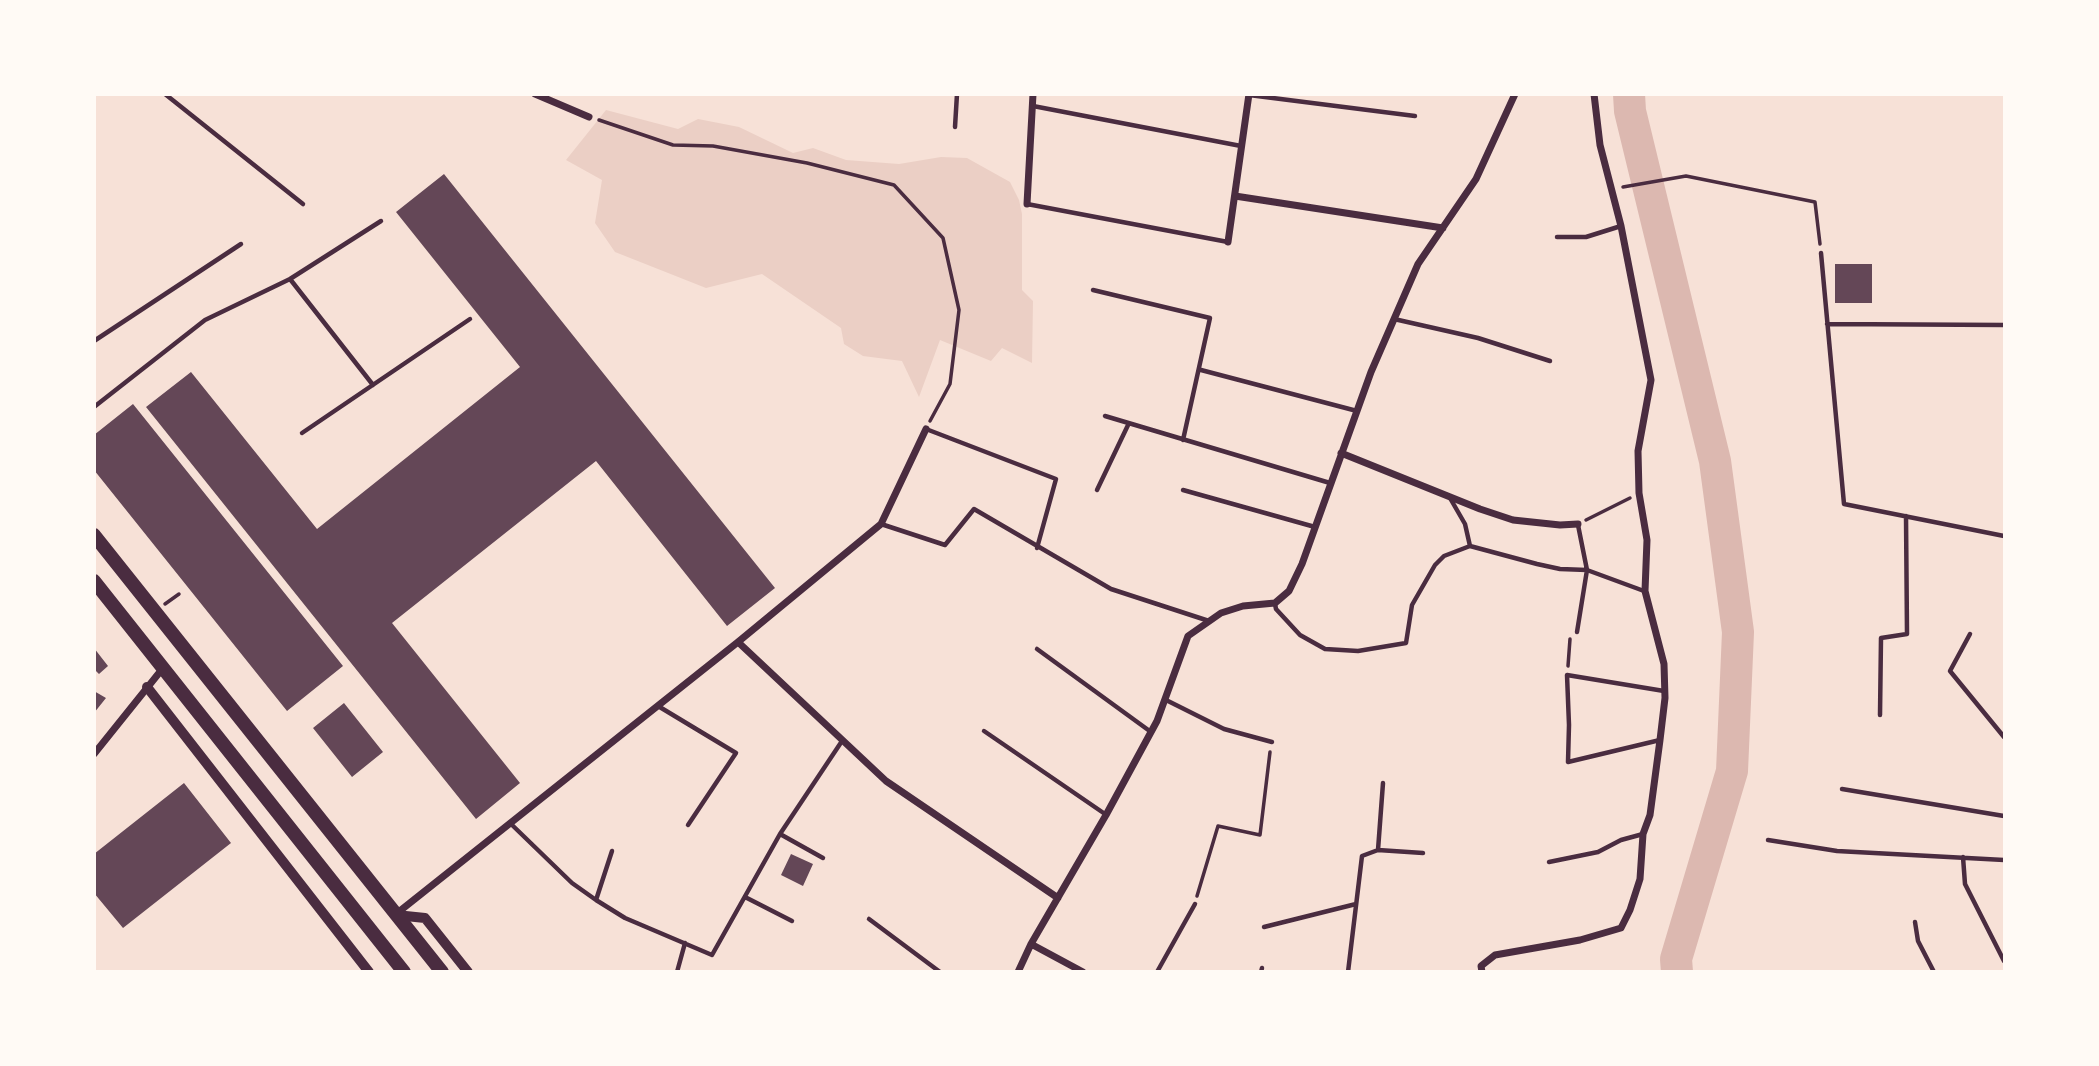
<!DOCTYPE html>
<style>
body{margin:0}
#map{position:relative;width:2099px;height:1066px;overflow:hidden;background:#f7e1d7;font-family:Lora,serif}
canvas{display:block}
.frame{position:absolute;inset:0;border:96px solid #fffaf5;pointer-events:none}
</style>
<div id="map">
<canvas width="2099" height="1066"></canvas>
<div class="frame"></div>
</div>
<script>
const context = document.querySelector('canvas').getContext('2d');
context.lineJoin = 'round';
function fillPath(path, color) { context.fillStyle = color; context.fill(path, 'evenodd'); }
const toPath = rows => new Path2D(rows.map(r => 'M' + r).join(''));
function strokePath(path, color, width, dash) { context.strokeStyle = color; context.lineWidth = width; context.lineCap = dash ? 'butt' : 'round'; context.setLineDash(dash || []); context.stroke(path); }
fillPath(toPath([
 [606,110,678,129,698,119,739,127,793,153,813,148,846,160,899,164,941,157,967,158,1010,182,1019,200,1022,214,1022,290,1033,301,1032,363,1002,348,991,361,940,340,919,397,902,361,863,356,844,344,841,328,762,274,706,288,615,252,595,223,602,180,566,160]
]), '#ebcfc5');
strokePath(toPath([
 [1629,94,1630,111,1715,461,1738,632,1732,771,1676,959,1677,972]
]), '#dcb8b0', 32);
fillPath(toPath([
 [444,174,775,588,727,626,596,461,392,623,520,783,476,819,146,407,191,372,317,529,520,367,396,212],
 [1835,264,1872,264,1872,303,1835,303],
 [133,404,343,666,287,711,94,470,94,435],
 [94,648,108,666,99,674,94,669],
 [94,691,106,698,94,713],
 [344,703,383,752,352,777,313,728],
 [184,783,231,843,123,928,94,893,94,854],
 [791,854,813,864,803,886,781,875]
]), '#644757');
strokePath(toPath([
 [599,120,673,145,713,146,807,163,894,185,943,238,959,310,950,384,930,421],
 [1623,187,1686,176,1815,202,1820,244],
 [1586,520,1630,498],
 [165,604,179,594],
 [1568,666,1570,639],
 [1197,896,1218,826,1260,835,1270,752]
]), '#4a2c40', 3.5);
strokePath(toPath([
 [165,94,303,204],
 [1249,95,1415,116],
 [1033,106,1241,146],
 [955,127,957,94],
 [1027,204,1228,242],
 [1557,237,1586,237,1621,226],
 [1821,253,1844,504,2004,536],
 [290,279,381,221],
 [1093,290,1210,318,1183,440],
 [1394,319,1478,338,1550,361],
 [1827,324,2004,325],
 [94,341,241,244],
 [1201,370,1357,411],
 [94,407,205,320,290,279,373,385],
 [1105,416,1330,483],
 [926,429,1056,479,1037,548],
 [302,433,470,319],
 [1097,490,1129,423],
 [1183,490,1315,527],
 [1450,498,1465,524,1470,546],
 [881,524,945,545,974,509,1111,589,1209,621],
 [1470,546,1537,564,1560,569,1587,570,1644,591],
 [1275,604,1276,609,1300,635,1325,649,1358,651,1406,643,1412,605,1435,565,1444,556,1470,546],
 [1577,632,1587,570,1578,525],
 [1970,634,1950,671,2004,737],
 [1037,649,1151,732],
 [1166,700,1224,729,1272,742],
 [658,706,736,753,688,825],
 [1880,715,1881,638,1907,634,1906,516],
 [984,731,1105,814],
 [1660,740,1568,762,1569,725,1567,675,1664,691],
 [1842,789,2004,816],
 [510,823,572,883,596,900,625,918,712,955,780,834,842,741],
 [780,834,823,858],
 [1768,840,1837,851,2004,860],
 [1378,850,1423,853],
 [1963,857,1965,884,2004,961],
 [1549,862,1598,852,1621,840,1643,834],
 [745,897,792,921],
 [596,900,612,851],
 [869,919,940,972],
 [1915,922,1918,941,1934,972],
 [1264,927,1356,904],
 [677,972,685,943],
 [1157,972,1195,904],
 [1261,972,1262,968],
 [1348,972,1362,856,1378,850,1383,783]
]), '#4a2c40', 4.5);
strokePath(toPath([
 [535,94,589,117],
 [1235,196,1443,228],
 [1027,204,1033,94],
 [1228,242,1249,94],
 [1341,453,1480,509,1513,520,1560,525,1578,524],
 [738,642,886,781,1058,898],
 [94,754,163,668],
 [396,914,738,642,881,524,926,429],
 [1031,944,1083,972],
 [1018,972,1031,944,1106,815,1157,721,1188,636,1221,613,1243,606,1275,603,1289,591,1302,564,1371,372,1418,264,1476,179,1515,94],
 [1482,972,1481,966,1495,955,1580,940,1621,928,1630,910,1640,879,1643,834,1650,815,1660,740,1665,698,1664,664,1645,591,1647,540,1639,493,1638,451,1651,380,1621,226,1600,145,1594,94]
]), '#4a2c40', 7);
strokePath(toPath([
 [147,687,369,972],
 [396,915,425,918,468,972]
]), '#4a2c40', 10);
strokePath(toPath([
 [94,535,442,972],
 [94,581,404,972]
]), '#4a2c40', 14);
</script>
